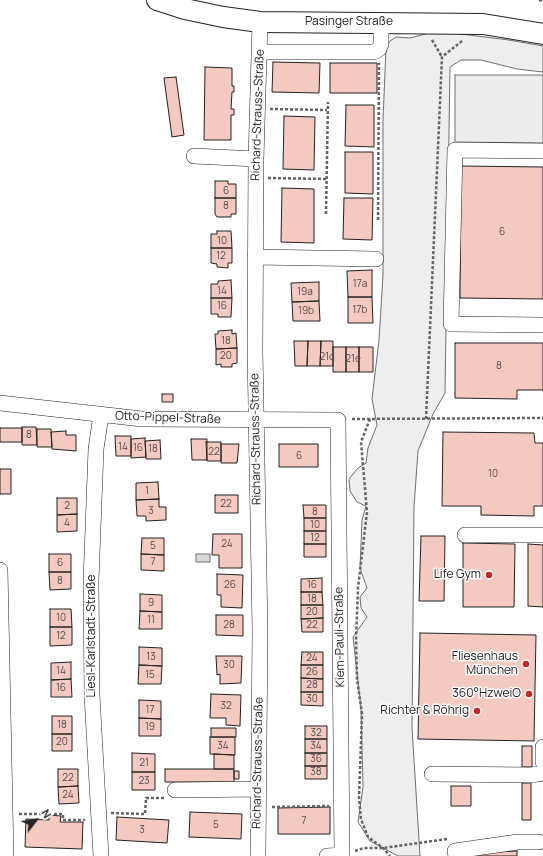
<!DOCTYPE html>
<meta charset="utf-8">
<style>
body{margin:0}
#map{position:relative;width:543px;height:856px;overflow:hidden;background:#fff;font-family:Manrope,sans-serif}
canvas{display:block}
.north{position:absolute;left:16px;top:800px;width:40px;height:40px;-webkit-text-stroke:3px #fff;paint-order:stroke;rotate:59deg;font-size:11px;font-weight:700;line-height:16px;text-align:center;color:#222}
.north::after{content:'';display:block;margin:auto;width:14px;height:18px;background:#222;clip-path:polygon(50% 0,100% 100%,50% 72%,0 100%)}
</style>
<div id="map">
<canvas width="543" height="856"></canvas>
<div class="north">N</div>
</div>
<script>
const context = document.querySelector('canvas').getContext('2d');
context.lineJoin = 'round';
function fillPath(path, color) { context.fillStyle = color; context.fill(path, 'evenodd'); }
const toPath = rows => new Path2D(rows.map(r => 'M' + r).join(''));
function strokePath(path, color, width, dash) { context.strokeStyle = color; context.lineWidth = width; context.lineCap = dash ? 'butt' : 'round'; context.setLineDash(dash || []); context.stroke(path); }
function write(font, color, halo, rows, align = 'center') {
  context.font = font + ' Manrope,sans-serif'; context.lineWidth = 3; context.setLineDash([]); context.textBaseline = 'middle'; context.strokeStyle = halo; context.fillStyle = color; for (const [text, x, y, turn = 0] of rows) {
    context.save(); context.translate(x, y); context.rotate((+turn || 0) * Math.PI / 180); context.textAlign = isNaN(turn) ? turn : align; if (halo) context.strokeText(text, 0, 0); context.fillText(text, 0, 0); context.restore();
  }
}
const green = toPath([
 [437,31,509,40,543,46,543,72,517,69,481,60,461,60,450,67,445,393,433,414,418,451,414,507,412,728,420,856,398,856,370,841,358,822,363,787,361,708,353,637,367,617,361,608,360,597,367,588,360,568,362,520,366,506,357,502,350,491,349,479,358,468,366,463,368,448,377,425,372,399,379,340,383,275,383,120,386,48,390,41,396,37,410,38,437,31]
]);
fillPath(green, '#eee');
strokePath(green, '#6f6f6f', 1);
const parking = toPath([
 [455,75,543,75,543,143,455,142,455,75]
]);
fillPath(parking, '#ededed');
strokePath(parking, '#6f6f6f', 1);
const water = toPath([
 [196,554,210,554,210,562,196,562,196,554]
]);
fillPath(water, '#d9d9d9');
strokePath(water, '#6f6f6f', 1);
const building = toPath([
 [273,62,320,63,319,93,272,92,273,62],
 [330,63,377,63,377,93,330,93,330,63],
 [205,67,232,68,232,86,234,86,234,92,232,92,231,109,234,109,234,115,231,115,231,140,204,140,205,67],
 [176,77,184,135,172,137,164,78,176,77],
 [346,105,374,105,374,147,345,146,346,105],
 [284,116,315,117,314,170,283,169,284,116],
 [345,152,373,152,373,194,345,193,345,152],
 [461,166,543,167,543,299,460,298,461,166],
 [215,181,228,181,228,184,236,184,236,198,215,198,215,181],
 [282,188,314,189,314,243,281,242,282,188],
 [215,198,236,198,236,214,231,214,231,217,217,217,215,214,215,198],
 [344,198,373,198,372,240,343,239,344,198],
 [217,231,231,231,232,248,211,248,211,234,217,234,217,231],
 [211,248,232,248,232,263,228,263,228,268,217,267,217,264,211,263,211,248],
 [372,270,372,297,348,297,347,271,372,270],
 [231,280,232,298,211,298,211,284,218,284,218,281,231,280],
 [319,282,319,301,292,302,291,283,319,282],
 [348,297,372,297,373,323,348,323,348,297],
 [211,298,232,298,231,317,218,317,218,314,211,314,211,298],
 [319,301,320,321,293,321,292,302,319,301],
 [232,330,232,334,236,333,237,348,216,349,215,334,218,334,218,331,232,330],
 [294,341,308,341,307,366,295,366,294,341],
 [308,341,321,341,320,366,307,366,308,341],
 [321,341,333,341,333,366,320,366,321,341],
 [455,343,543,343,543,390,517,390,517,399,455,398,455,343],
 [333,347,346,347,346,372,333,372,333,347],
 [346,347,359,347,359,372,346,372,346,347],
 [359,347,373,347,373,372,359,372,359,347],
 [237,348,237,363,232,364,232,367,221,367,221,364,216,365,216,349,237,348],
 [162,394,173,394,173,402,162,402,162,394],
 [22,427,36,427,37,445,22,445,22,427],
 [0,428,22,428,22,442,0,442,0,428],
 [37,429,51,429,52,447,37,447,37,429],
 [66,431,66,435,76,435,76,451,52,449,51,432,66,431],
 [443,432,534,433,535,443,543,443,543,506,534,506,534,516,481,515,481,506,442,506,443,432],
 [115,436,131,436,131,456,116,456,115,436],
 [145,438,146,457,131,458,131,439,145,438],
 [191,439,207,439,207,460,192,460,191,439],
 [160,440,161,459,146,459,145,441,160,440],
 [206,442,221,442,221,461,207,461,206,442],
 [221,444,239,444,237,463,221,463,221,444],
 [279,444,318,444,318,467,279,467,279,444],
 [0,469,11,469,11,494,0,494,0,469],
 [158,482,159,499,136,500,136,483,158,482],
 [215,495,238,495,238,513,215,513,215,495],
 [57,498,77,498,77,514,57,515,57,498],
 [159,499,159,507,166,507,166,520,146,521,146,516,137,516,136,500,159,499],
 [303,505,326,505,326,518,304,518,303,505],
 [77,514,77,531,57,532,57,515,77,514],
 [304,518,326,518,326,531,304,531,304,518],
 [304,531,326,531,326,544,304,544,304,531],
 [213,534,242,534,242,568,219,568,219,555,212,555,213,534],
 [421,536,445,536,444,601,419,601,421,536],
 [142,538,164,538,164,555,141,554,142,538],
 [463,543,515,544,514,607,463,607,463,543],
 [304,544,326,544,326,557,304,557,304,544],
 [528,544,543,545,543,607,528,606,528,544],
 [49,554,71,554,71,572,49,572,49,554],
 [141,554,164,555,164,571,141,570,141,554],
 [49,572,71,572,71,589,50,590,49,572],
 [217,574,243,575,242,608,221,607,221,595,217,595,217,574],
 [322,578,322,592,301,592,301,579,322,578],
 [301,592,322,592,323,605,301,605,301,592],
 [140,594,162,595,162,612,140,611,140,594],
 [301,605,323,605,323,618,301,619,301,605],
 [50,609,71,609,72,627,50,627,50,609],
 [140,611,162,612,162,629,139,629,140,611],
 [216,615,243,615,243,636,216,635,216,615],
 [323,618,323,632,302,632,301,619,323,618],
 [50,627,72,627,72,645,50,646,50,627],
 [420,633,536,635,534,741,418,739,420,633],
 [139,647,162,648,162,666,139,665,139,647],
 [302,652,323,652,323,665,301,665,302,652],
 [216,656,242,656,241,683,220,684,220,674,217,675,216,656],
 [71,662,71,679,51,680,51,663,71,662],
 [139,665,162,666,161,684,138,684,139,665],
 [301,665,323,665,323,679,301,678,301,665],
 [301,678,323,679,323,692,301,692,301,678],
 [71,679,72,697,51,697,51,680,71,679],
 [301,692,323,692,323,706,301,705,301,692],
 [211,694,241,695,240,726,226,725,226,718,210,718,211,694],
 [139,700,161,701,161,719,139,718,139,700],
 [52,716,72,716,72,734,52,734,52,716],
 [139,718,161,719,161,736,139,736,139,718],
 [305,726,327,726,327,739,305,739,305,726],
 [211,728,236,728,236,737,211,737,211,728],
 [52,734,72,734,72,751,52,751,52,734],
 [210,737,235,737,235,755,210,754,210,737],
 [305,739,327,739,327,753,305,753,305,739],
 [522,746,532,746,532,767,522,767,522,746],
 [132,753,155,754,155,772,132,772,132,753],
 [305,753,327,753,327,766,305,766,305,753],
 [214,754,234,755,234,769,214,769,214,754],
 [305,766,327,766,327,779,305,779,305,766],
 [58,769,78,769,78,786,58,787,58,769],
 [165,769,234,769,234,782,165,782,165,769],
 [234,771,239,771,239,779,234,779,234,771],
 [132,772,155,772,155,790,132,790,132,772],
 [522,783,531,783,531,820,522,820,522,783],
 [78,786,79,803,59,804,58,787,78,786],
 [451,786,471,786,471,806,451,806,451,786],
 [330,807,330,834,278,834,278,808,330,807],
 [190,812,242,814,241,839,189,837,190,812],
 [49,815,61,816,60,822,83,822,82,849,25,847,26,819,49,820,49,815],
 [117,817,169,820,167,843,116,840,117,817],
 [517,851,517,856,476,856,476,853,517,851]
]);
fillPath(building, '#f3c9c0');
strokePath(building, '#222', 1);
const minor = toPath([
 [259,52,374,52,379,49,381,44,381,22],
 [543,151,455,150,451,324,543,325],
 [194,156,256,159],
 [255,257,376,259],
 [0,403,142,419,338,420,342,855],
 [101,415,96,449,91,581,92,695,101,856],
 [465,535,543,535],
 [0,570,6,856],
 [543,747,543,762],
 [432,774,532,775,543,773],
 [175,790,258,789],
 [258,856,260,631,255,350,256,159,260,22],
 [327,856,342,855],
 [456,856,455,851,518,842,539,842]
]);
const major = toPath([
 [157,0,185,9,223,17,260,22,483,24,543,34]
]);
strokePath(minor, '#222', 16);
strokePath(major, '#222', 22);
strokePath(toPath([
 [539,0,543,1],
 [432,40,442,57],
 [270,109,327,110],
 [268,178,326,179],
 [326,214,328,102],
 [378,220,379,63],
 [352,419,543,418],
 [370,419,361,442,367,512,358,588,356,640,357,679,362,714,359,798,361,819,368,837,383,848,390,856],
 [426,419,442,57,462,41],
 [272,807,329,806],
 [111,813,145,814,146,798,165,798],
 [19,814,63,814,63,820,84,820,84,819],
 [355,851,364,848,383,848,447,839]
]), '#646464', 2.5, [3, 2]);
strokePath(minor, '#fff', 15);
strokePath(major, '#fff', 20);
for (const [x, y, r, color] of [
 [489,575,4,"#c62828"],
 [526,664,4,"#c62828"],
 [529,694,4,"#c62828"],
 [477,711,4,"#c62828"]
]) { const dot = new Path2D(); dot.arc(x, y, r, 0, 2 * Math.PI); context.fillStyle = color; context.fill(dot); strokePath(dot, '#fff', 1.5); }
write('10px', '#564c4a', null, [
 ["6",226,191],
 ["8",226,206],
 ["6",502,232],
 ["10",222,241],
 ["12",221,256],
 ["17a",360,284],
 ["14",222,291],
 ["19a",305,292],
 ["16",222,306],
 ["17b",360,310],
 ["19b",306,311],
 ["18",226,341],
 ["20",226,356],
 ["21c",327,357],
 ["21e",353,359],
 ["8",499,366],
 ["8",29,435],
 ["14",123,447],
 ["16",138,448],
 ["18",153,449],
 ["22",214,452],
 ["6",299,456],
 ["10",493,474],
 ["1",147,491],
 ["22",226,504],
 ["2",67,506],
 ["3",151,511],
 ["8",315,512],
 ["4",67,523],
 ["10",315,525],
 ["12",315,538],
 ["24",227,544],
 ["5",153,546],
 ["7",153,562],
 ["6",60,563],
 ["8",60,581],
 ["26",230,585],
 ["16",312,585],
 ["18",312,599],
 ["9",151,603],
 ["20",312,612],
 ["10",61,618],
 ["11",151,620],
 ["28",229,625],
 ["22",312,625],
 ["12",61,636],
 ["13",151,657],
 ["24",312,658],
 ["30",229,665],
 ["14",61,671],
 ["26",312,672],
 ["15",150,675],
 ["28",312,685],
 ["16",61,688],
 ["30",312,699],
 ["32",226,706],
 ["17",150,710],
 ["18",62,725],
 ["19",150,727],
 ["32",316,733],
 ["20",62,742],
 ["34",223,746],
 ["34",316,746],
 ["36",316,759],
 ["21",144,763],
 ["38",316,772],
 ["22",68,778],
 ["23",144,781],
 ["24",68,795],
 ["7",304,821],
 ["5",216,825],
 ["3",142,830]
]);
write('12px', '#222', '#fff', [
 ["Pasinger Straße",349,22],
 ["Richard-Strauss-Straße",258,115,-88],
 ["Otto-Pippel-Straße",168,418,2],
 ["Richard-Strauss-Straße",256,439,-91],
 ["Liesl-Karlstadt-Straße",92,636,-90],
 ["Kiem-Pauli-Straße",340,637,-91],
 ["Richard-Strauss-Straße",258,763,-89]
]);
write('12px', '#222', '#fff', [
 ["Life Gym",481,575],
 ["Fliesenhaus",518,657],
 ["München",518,671],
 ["360°HzweiO",521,694],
 ["Richter & Röhrig",469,711]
], 'right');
</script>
